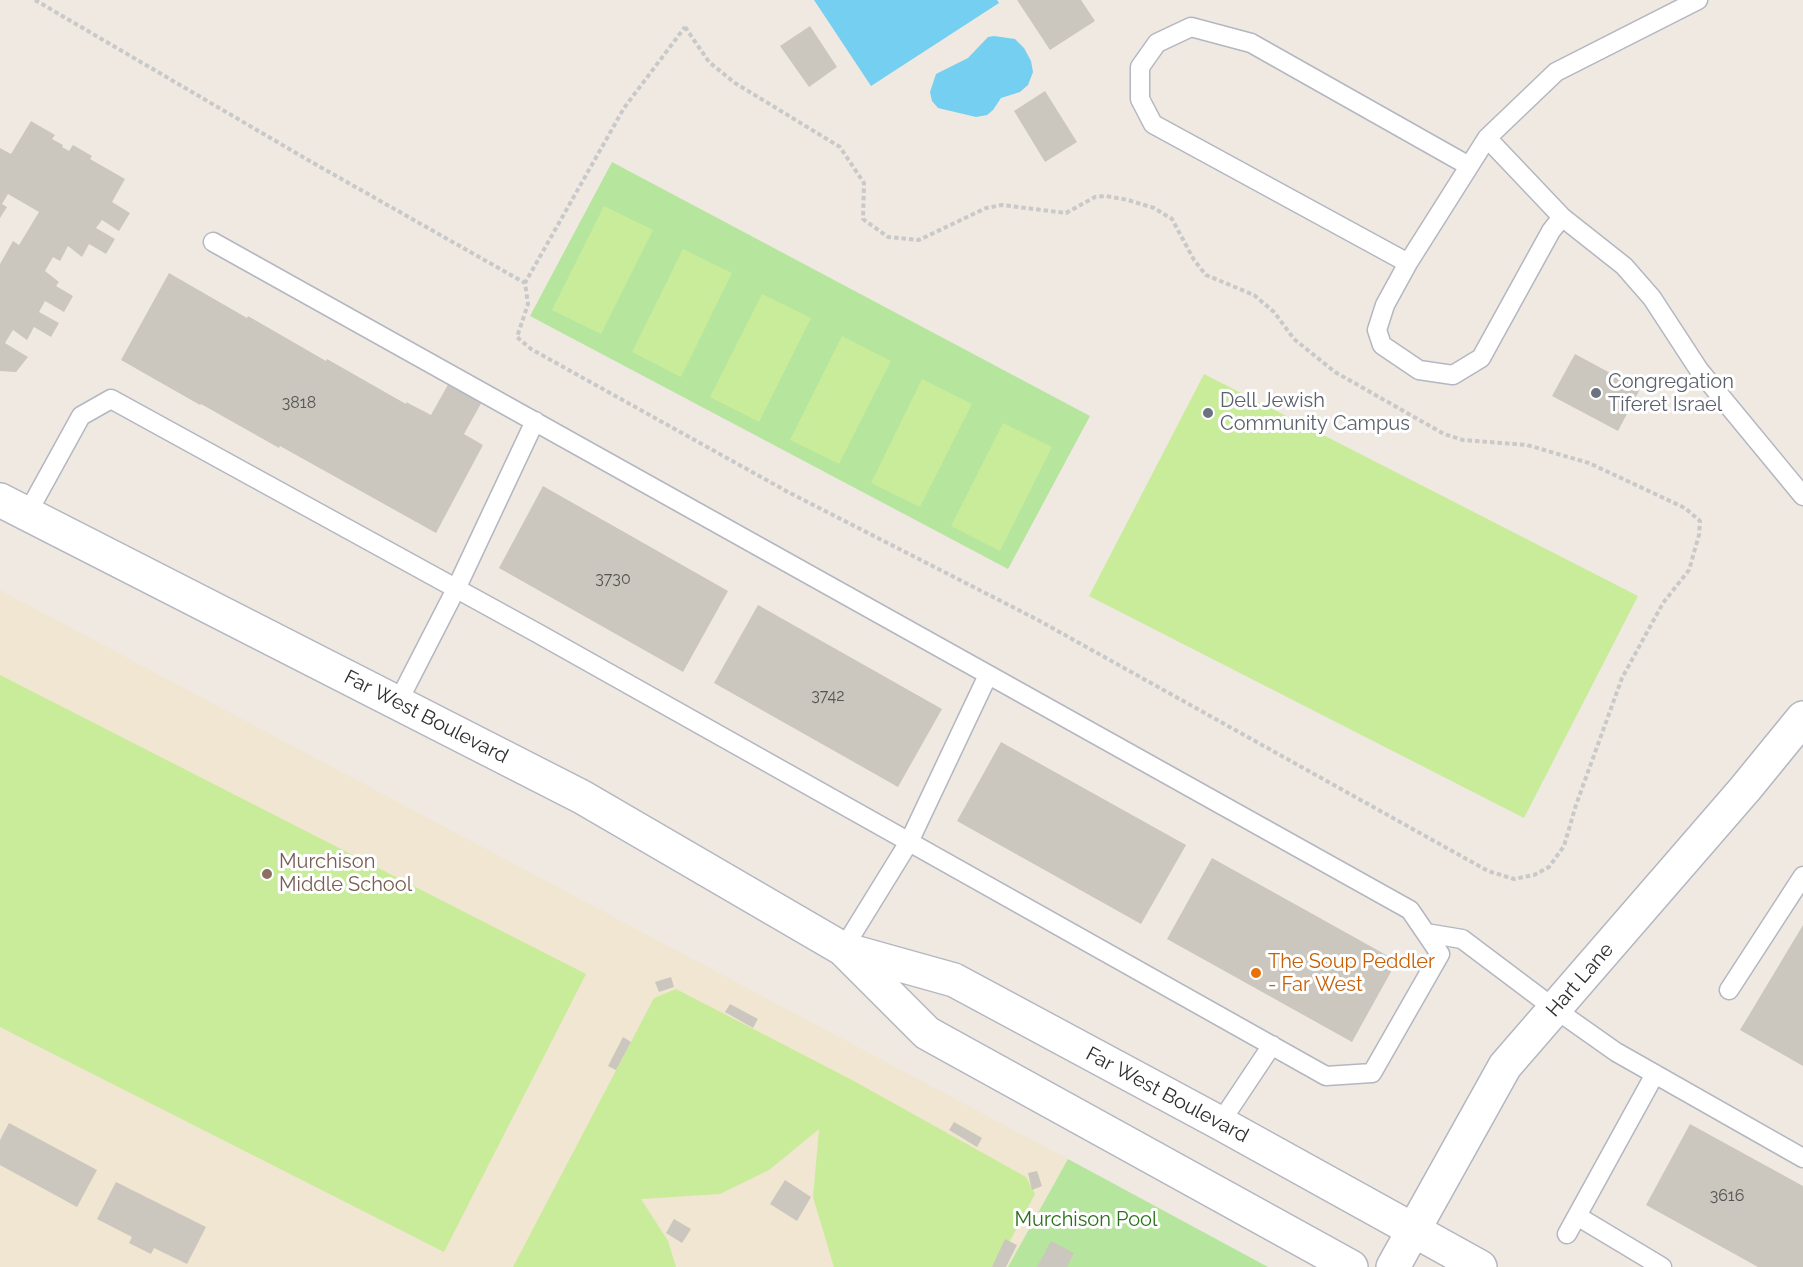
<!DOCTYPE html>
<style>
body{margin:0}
canvas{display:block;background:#efe9e1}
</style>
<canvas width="1803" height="1267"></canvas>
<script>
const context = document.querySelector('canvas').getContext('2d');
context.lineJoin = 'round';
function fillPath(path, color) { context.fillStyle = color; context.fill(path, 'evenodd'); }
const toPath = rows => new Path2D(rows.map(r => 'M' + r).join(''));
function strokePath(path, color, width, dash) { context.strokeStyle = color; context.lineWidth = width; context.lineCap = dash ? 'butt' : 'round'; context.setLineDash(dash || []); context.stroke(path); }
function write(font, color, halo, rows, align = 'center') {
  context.font = font + ' Raleway,sans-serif'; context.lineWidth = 6; context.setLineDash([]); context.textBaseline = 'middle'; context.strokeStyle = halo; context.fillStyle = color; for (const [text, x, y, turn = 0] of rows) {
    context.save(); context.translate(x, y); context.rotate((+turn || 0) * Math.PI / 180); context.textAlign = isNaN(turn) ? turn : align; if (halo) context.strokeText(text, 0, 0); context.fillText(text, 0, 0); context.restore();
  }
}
fillPath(toPath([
 [0,590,1068,1159,1008,1267,0,1267]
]), '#f0e6d1');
fillPath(toPath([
 [612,162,1090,416,1008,569,530,316],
 [1068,1159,1268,1267,1008,1267]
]), '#b6e59e');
fillPath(toPath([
 [604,206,653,230,601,334,552,310],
 [683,249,732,273,681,377,632,352],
 [762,294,811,318,759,422,710,397],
 [842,336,891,361,839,464,790,440],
 [1204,374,1638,596,1524,818,1089,596],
 [922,379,972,404,920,507,871,483],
 [1003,423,1052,447,1000,551,951,526],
 [0,675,586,974,444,1252,0,1027],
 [676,989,852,1080,1026,1177,1035,1194,996,1267,834,1267,813,1197,819,1129,769,1170,720,1194,641,1199,668,1241,676,1267,513,1267,654,998]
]), '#c9ec9a');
fillPath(toPath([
 [814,0,997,0,999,3,871,86],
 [994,36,1015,39,1024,48,1031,61,1033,72,1028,85,1020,92,1001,98,993,110,987,115,976,117,938,108,932,101,930,92,936,74,968,58,988,37]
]), '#75cff0');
fillPath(toPath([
 [1017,0,1081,0,1095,21,1050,50],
 [810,26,837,67,809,87,780,46],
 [1045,91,1077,142,1045,162,1014,111],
 [31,121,55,135,52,139,63,145,62,147,69,151,73,145,92,156,90,159,125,179,112,202,130,213,119,231,102,220,96,228,115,239,106,254,89,244,82,257,68,246,60,261,53,257,45,271,59,282,56,286,73,296,64,312,45,301,39,312,59,323,51,337,34,327,27,340,13,330,5,343,28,357,16,372,0,371,0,264,13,241,19,245,39,212,8,194,2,204,7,207,0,218,0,148,11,154],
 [169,273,247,318,248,316,326,361,327,359,406,404,406,402,431,415,450,381,483,400,464,434,483,445,436,533,280,446,279,448,201,404,200,405,121,360],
 [1575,354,1640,389,1618,431,1552,396],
 [543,486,728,591,683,672,499,568],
 [758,605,942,709,898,787,714,683],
 [1001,742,1186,845,1141,924,957,821],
 [1212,858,1397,961,1352,1042,1167,939],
 [1803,925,1803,1066,1740,1030],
 [671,977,674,987,659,992,655,982],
 [730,1004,758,1019,753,1028,725,1012],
 [623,1037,631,1042,616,1070,608,1066],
 [954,1122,982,1138,977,1147,949,1130],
 [9,1123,97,1170,77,1207,0,1165,0,1140],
 [1690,1124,1803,1186,1803,1267,1758,1267,1646,1205],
 [1037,1171,1042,1186,1032,1190,1028,1173],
 [785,1180,811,1197,797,1221,770,1204],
 [116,1182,206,1227,187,1264,154,1248,151,1254,129,1243,132,1237,97,1219],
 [674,1219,691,1229,682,1243,666,1233],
 [1005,1239,1017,1245,1006,1267,992,1267],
 [1051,1241,1074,1253,1067,1267,1037,1267]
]), '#cbc7bf');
const lane = toPath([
 [1487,138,1562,217,1624,266,1652,298,1699,370,1803,496],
 [1562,217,1551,231,1481,358,1453,375,1419,370,1382,345,1377,330,1385,305,1408,263,1487,138,1556,72,1698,0],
 [1408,263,1153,124,1140,99,1140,67,1157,43,1191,27,1251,43,1469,166],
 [27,514,81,416,111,399,539,634,1326,1076,1372,1073,1440,954,1410,910,213,242],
 [398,702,456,589,535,421],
 [1426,933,1462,939,1555,1009,1616,1052,1803,1158],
 [843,949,909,842,988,675],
 [1729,990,1803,876],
 [1220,1123,1272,1045],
 [1577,1216,1662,1267],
 [1567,1234,1655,1074]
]);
const secondary = toPath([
 [0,500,582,797,843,949,954,980,1220,1123,1480,1267],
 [844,950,927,1033,1351,1267],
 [1393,1267,1505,1066,1745,789,1803,718]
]);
strokePath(lane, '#b4b7c1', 21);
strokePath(secondary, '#b4b7c1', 36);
strokePath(toPath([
 [35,0,308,160,525,283],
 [685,27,709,62,735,83,840,147,864,183,863,219,888,237,919,240,986,208,1002,205,1066,213,1095,197,1106,196,1128,200,1154,208,1172,219,1194,260,1206,275,1254,295,1274,312,1294,339,1335,372,1444,434,1463,440,1527,445,1589,463,1685,508,1700,521,1699,535,1689,570,1663,603,1622,678,1576,805,1564,846,1549,867,1534,875,1514,879,1488,871,1038,620,788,492,531,349,517,337,528,304,525,283,624,108,685,27]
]), '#c9c9c9', 4, [4.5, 3]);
strokePath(lane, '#fff', 18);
strokePath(secondary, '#fff', 33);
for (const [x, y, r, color] of [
 [1596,393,6,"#6b7280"],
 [1208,413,6,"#6b7280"],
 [267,874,6,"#8d6e63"],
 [1256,973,6,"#e8710a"]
]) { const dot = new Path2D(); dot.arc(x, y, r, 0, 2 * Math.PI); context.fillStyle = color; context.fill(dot); strokePath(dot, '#fff', 2); }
write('16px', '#555452', null, [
 ["3818",299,403],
 ["3730",613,579],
 ["3742",828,696],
 ["3616",1727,1196]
]);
write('20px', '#5b616d', '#fff', [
 ["Congregation",1608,382],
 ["Tiferet Israel",1608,405],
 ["Dell Jewish",1220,401],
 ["Community Campus",1220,424]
], 'left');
write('20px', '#2e2e2e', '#fff', [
 ["Far West Boulevard",426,717,27],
 ["Hart Lane",1580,980,-49],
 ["Far West Boulevard",1167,1095,28]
]);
write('20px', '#785e54', '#fff', [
 ["Murchison",279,862],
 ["Middle School",279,885]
], 'left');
write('20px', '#c56008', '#fff', [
 ["The Soup Peddler",1268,962],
 ["- Far West",1268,985]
], 'left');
write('20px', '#2c6e1b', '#fff', [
 ["Murchison Pool",1086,1220]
]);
</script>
